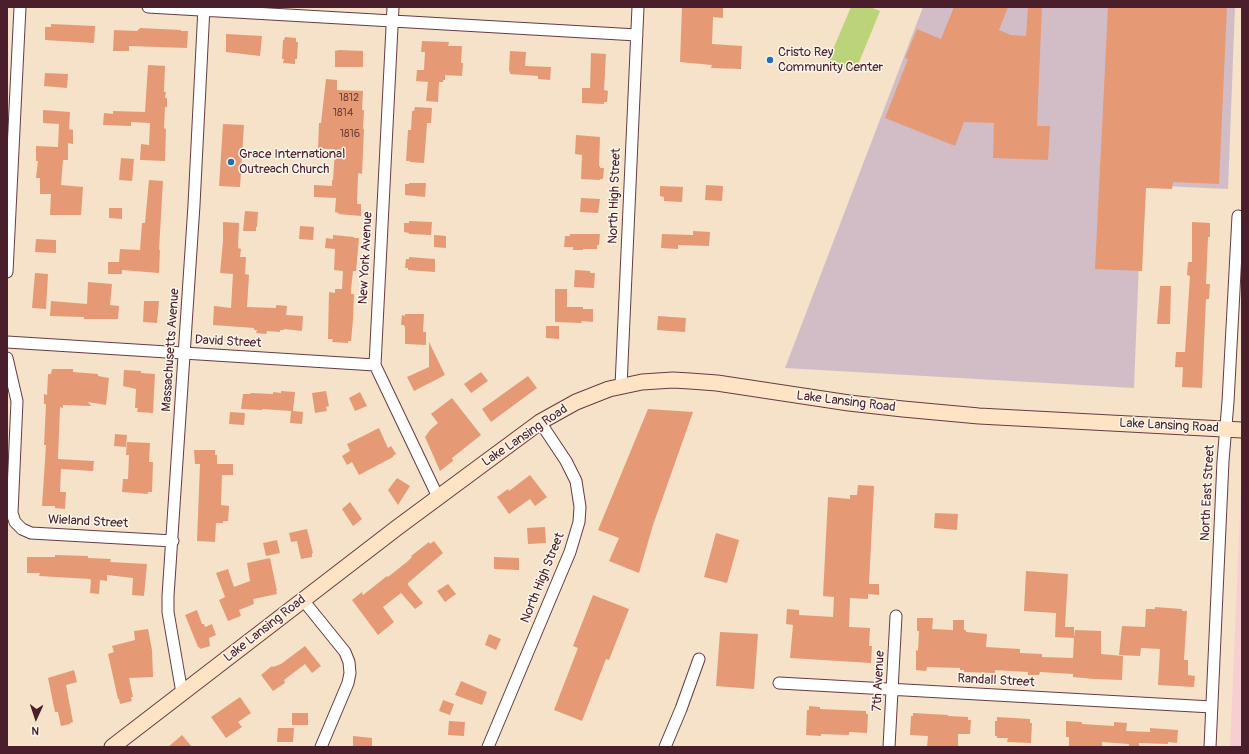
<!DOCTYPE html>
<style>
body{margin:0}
#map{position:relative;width:1249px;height:754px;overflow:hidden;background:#f5e2c9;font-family:Pangolin,sans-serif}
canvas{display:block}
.frame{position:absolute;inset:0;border:8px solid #4a1f2b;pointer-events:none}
.north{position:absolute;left:16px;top:698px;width:40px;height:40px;-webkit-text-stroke:3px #fbf7ec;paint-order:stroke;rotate:183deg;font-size:11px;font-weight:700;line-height:16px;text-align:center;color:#4a1f2b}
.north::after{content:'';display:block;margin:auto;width:14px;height:18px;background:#4a1f2b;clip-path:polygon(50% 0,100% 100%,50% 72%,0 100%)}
</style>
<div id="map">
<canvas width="1249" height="754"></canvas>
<div class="frame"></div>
<div class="north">N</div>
</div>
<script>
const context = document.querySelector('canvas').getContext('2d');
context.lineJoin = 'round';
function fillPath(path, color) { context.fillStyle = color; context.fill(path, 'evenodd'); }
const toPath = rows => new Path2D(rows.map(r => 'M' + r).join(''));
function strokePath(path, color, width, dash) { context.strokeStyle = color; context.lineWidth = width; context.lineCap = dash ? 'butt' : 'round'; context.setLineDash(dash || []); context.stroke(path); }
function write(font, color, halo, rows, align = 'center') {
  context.font = font + ' Pangolin,sans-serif'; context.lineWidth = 3; context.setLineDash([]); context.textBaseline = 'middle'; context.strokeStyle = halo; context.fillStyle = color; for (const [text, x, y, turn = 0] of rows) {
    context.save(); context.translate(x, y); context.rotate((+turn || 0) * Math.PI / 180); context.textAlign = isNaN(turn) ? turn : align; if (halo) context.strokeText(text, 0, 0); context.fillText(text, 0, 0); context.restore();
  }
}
fillPath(toPath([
 [1242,466,1242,747,1230,747]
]), '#f7cfd3');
fillPath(toPath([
 [923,7,1235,7,1228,189,1142,185,1134,388,785,368]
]), '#d2bdc7');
fillPath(toPath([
 [851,7,870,7,880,11,855,72,828,61]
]), '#bcd479');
fillPath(toPath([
 [682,7,723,7,723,18,713,17,712,44,742,46,741,69,711,68,712,65,680,62],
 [954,7,1008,7,999,30,1011,35,1026,36,1028,7,1042,7,1037,126,1050,126,1048,160,993,158,994,123,964,122,955,146,885,118,908,59,905,58,917,29,941,39],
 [1108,7,1227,7,1219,184,1173,182,1172,189,1146,188,1142,271,1095,269],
 [51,24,95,26,94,43,45,40,45,27,51,27],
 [140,28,181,30,181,31,188,31,187,48,129,46,129,51,113,51,114,30,137,31],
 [226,34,262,36,260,56,226,52],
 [285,37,296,38,296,42,298,42,297,59,295,59,295,64,283,63,284,59,282,59,283,40,284,40],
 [422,41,449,42,448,46,462,46,461,63,463,63,462,76,445,75,445,80,443,80,443,82,439,82,438,102,426,101,428,82,416,81,417,70,424,70,425,52,421,52],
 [339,50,363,51,363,67,335,67,335,51],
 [510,51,526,52,525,66,551,67,550,80,538,79,538,76,510,74,510,72,509,71],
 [591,53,606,54,604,90,608,91,607,102,604,102,604,104,582,103,582,88,590,88],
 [148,65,165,66,164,92,166,92,165,98,167,98,167,107,165,107,164,128,166,129,165,161,140,160,141,144,149,145,150,123,131,122,131,126,103,125,104,113,113,114,113,111,145,112],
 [45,73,68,74,67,88,44,86],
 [326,79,337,80,337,90,363,91,362,110,364,110,363,129,364,129,362,174,359,173,358,175,357,204,361,204,361,216,338,214,339,213,335,212,336,198,314,197,314,185,332,186,332,180,333,180,335,150,318,148,319,123,321,123],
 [415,107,432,108,431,123,427,123,424,163,410,162,410,161,406,161,408,130,411,130,412,111,414,111],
 [43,110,70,112,69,129,73,130,73,144,68,143,68,160,63,160,61,185,83,187,81,215,50,215,51,194,40,194,40,178,36,178,38,161,36,161,36,146,58,147,59,124,43,123],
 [223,124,244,125,240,187,219,186],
 [576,135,600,137,599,166,600,166,600,168,604,168,603,179,600,179,600,180,581,179,582,155,575,154],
 [121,158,134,159,132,181,119,180],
 [149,180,163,181,159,250,160,250,159,273,122,270,122,274,108,274,108,262,119,262,120,249,140,250,142,223,145,223],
 [409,183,426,183,425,197,405,195,405,184,409,184],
 [706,185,723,186,722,201,705,200],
 [660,186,683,187,682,202,664,201,664,197,660,196],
 [581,198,600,199,598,213,580,212],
 [109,208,122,208,122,219,109,218],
 [245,211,258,212,257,227,256,227,256,231,243,231],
 [409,221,432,222,431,235,409,234,409,233,404,232,404,223,409,223],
 [223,222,239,223,238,248,241,249,240,257,246,257,245,274,249,275,247,307,276,308,276,305,287,306,286,315,303,316,302,331,284,329,284,330,280,330,280,332,267,331,266,334,256,333,257,330,254,330,254,328,213,325,214,306,231,308,233,274,220,273,223,241],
 [1192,222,1210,223,1210,237,1208,237,1206,284,1210,284,1209,299,1206,299,1202,388,1182,387,1183,367,1175,367,1176,352,1185,352,1190,276,1187,275,1188,262,1192,262],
 [300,226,314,227,313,240,299,239],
 [693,231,710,232,709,246,678,245,678,249,661,248,662,234,693,235],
 [570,234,600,234,599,245,597,245,597,249,583,249,583,250,573,250,573,247,564,247,565,236,570,236],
 [333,235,354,237,354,238,359,238,356,271,353,271,351,290,351,294,354,294,353,320,351,341,348,341,348,343,332,342,333,339,328,339,329,292,335,293,335,289,342,289,343,271,334,270,335,249,325,248,326,238,333,239],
 [434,235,446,236,446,248,434,247],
 [36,239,56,240,56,253,35,252],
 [409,257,435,259,435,272,408,270,408,268,405,268,406,259,409,259],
 [575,270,590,271,590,273,595,273,594,288,574,287],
 [35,273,48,274,46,309,32,308],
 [88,282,112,284,110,305,119,306,118,319,84,319,84,317,50,316,51,301,87,304],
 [1160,286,1171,286,1170,324,1157,324],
 [555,289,567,289,567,307,583,307,583,309,593,309,593,322,582,321,581,323,555,322],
 [144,301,159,301,157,323,143,322],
 [405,314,424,314,423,332,426,332,426,345,405,344,405,328,404,325,401,325,402,315,405,316],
 [658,316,686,318,685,332,657,330],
 [546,326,559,326,559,339,546,338],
 [429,342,445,375,414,391,407,377,429,367],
 [52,369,73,369,73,372,98,374,98,376,109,378,106,405,88,402,91,406,63,405,63,408,60,407,58,459,94,461,93,471,61,469,60,492,66,492,65,509,55,508,55,506,42,506,46,445,44,445,46,404,44,404,44,394,47,395,48,374,51,374],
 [124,370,141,371,141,373,155,374,153,413,137,412,138,408,135,408,136,389,123,386],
 [481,372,488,381,471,393,464,384],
 [528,376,537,388,491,422,482,409],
 [281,391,295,392,293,411,303,412,302,424,290,423,291,411,262,409,262,410,241,409,243,394,250,394,251,393,273,394,273,392,281,393],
 [326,391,329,406,326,407,327,411,315,413,312,393],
 [360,392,367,406,355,411,349,398],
 [452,398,481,435,452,458,453,461,440,471,425,437,430,430,438,423,431,414],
 [648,409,693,412,653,525,639,573,609,561,619,538,598,530],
 [230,412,245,413,244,425,229,424],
 [379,428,388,448,391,446,396,454,393,456,393,457,359,475,352,462,347,465,342,456,350,451,347,444],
 [115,434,127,435,126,447,114,446],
 [127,442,150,443,149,462,153,462,152,492,148,492,148,494,122,492,123,479,128,479,129,455,126,455],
 [194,450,215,450,215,455,217,455,217,464,233,464,233,475,222,475,221,505,229,506,228,521,223,521,223,523,216,523,215,542,197,541,200,464,195,464],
 [530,475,547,497,535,506,530,499,509,514,497,497,508,489,509,491],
 [397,478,410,486,398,505,388,490],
 [858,485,874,486,869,584,879,584,879,595,868,594,868,599,850,598,849,627,870,628,869,646,872,646,871,663,790,658,793,625,786,624,787,609,799,610,799,615,833,617,834,597,823,596,828,497,850,499,850,495,857,495],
 [350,502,362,519,353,526,342,509],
 [935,513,958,514,957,530,934,528],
 [545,527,546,543,528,544,527,528],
 [307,529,313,553,312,553,312,557,301,559,297,541,291,542,289,533],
 [716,533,739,540,727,583,704,577],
 [277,540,280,553,266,556,263,543],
 [434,541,443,553,408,583,408,585,423,603,415,609,401,593,383,607,394,622,378,635,352,600,362,592,363,595,387,576,388,577,408,561,412,557,411,556,429,542,430,544],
 [55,555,88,556,88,558,111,559,110,562,147,564,144,596,132,595,133,578,107,575,107,581,100,580,99,594,90,593,91,580,90,579,39,576,40,573,27,573,27,557,55,557],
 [494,557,519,558,519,570,494,569],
 [270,558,277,591,276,591,277,594,253,599,254,604,239,610,241,616,228,621,219,600,225,597,216,573,228,569,234,587,250,581,247,563],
 [1026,571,1068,574,1065,627,1074,627,1074,637,1075,630,1101,631,1101,654,1123,656,1122,680,1094,679,1073,677,1073,674,1040,672,1039,675,1028,675,1028,672,995,670,995,673,964,672,964,670,960,670,960,668,927,667,926,671,916,670,916,650,918,651,919,631,917,631,917,618,933,618,932,629,953,630,953,620,964,620,964,630,966,630,966,632,987,634,986,647,1020,649,1020,653,1042,654,1042,657,1073,658,1074,638,1055,637,1056,613,1024,611],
 [448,584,456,594,445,602,437,591],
 [593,595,629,609,609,660,606,659,582,721,554,710,578,648,573,646],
 [1155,607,1182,609,1182,611,1187,611,1184,660,1188,660,1188,675,1195,676,1194,687,1158,685,1160,649,1141,648,1140,656,1119,655,1122,626,1145,627,1146,609,1155,609],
 [197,610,202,624,204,624,205,627,212,624,216,635,209,638,210,646,200,649,199,647,198,647,185,615],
 [148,629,152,650,153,677,129,678,133,697,131,697,132,701,120,704,119,699,118,699,108,654,114,652,112,646,135,640,134,631],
 [720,632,758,634,754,689,716,686],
 [489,634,501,639,496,650,485,645],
 [305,646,321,666,312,673,305,664,284,680,285,683,273,691,261,675,272,666,273,667,281,664],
 [74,670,77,682,66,685,73,722,70,723,70,724,61,726,58,712,55,712,48,678],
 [461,681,487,692,482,705,455,695],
 [240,697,251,713,238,722,242,727,226,738,211,717],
 [443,700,454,704,450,715,439,711],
 [809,706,820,707,820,709,866,711,866,714,868,714,867,733,849,732,849,735,821,734,821,736,806,735,807,710,809,710],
 [292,713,308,713,308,725,292,725],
 [913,713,948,715,948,716,968,717,968,720,971,720,970,734,958,734,958,747,927,747,928,736,910,735,911,716,913,716],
 [997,717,1030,719,1030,723,1032,723,1031,743,1007,742,1008,738,997,738,997,736,995,736,995,721,997,721],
 [449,721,465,722,464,736,448,735],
 [1066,721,1082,722,1082,724,1114,726,1114,722,1127,723,1126,731,1150,732,1150,728,1178,730,1177,743,1168,742,1168,744,1139,743,1139,746,1129,746,1129,744,1102,742,1102,747,1069,747,1069,737,1066,737],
 [278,728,294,728,293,742,277,742],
 [182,735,192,747,168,747],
 [353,736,372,738,372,747,353,747]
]), '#e59a75');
const minor = toPath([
 [148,7,637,35],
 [393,7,375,365,438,497],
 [7,272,20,7],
 [7,342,375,365],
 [7,358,17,401,12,513,15,522,22,529,31,533,173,541],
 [621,386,638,7],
 [303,600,345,652,349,662,350,673,348,683,321,747],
 [779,683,1212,707],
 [182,693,168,612,168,596,194,205,204,7],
 [488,747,570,552,579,522,580,507,576,481,566,461,540,422],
 [665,747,681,709,699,659],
 [889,747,896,616],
 [1210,747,1223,461,1228,402,1238,216]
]);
const secondary = toPath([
 [112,747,398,527,540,422,576,402,609,389,642,382,673,380,690,381,717,383,849,403,903,409,979,416,1242,430]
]);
strokePath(minor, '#643c43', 13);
strokePath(secondary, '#643c43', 17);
strokePath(minor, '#fff', 11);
strokePath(secondary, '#fee4c5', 15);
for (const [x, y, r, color] of [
 [770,60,4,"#1f6fb2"],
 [231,162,4,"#1f6fb2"]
]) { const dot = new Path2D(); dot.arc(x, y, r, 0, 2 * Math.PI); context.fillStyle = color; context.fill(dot); strokePath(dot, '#fbf7ec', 1.5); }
write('11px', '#713e3e', null, [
 ["1812",349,98],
 ["1814",343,113],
 ["1816",350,134]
]);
write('13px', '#4a1f2b', '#fbf7ec', [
 ["Cristo Rey",778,53],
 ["Community Center",778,68],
 ["Grace International",239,155],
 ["Outreach Church",239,170]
], 'left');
write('13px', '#4a1f2b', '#fbf7ec', [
 ["North High Street",615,196,-88],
 ["New York Avenue",366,258,-87],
 ["David Street",228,342,3],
 ["Massachusetts Avenue",171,350,-86],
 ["Lake Lansing Road",846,402,7],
 ["Lake Lansing Road",1169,426,3],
 ["Lake Lansing Road",525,436,-34],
 ["North East Street",1208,493,-87],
 ["Wieland Street",88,522,3],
 ["North High Street",543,578,-68],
 ["Lake Lansing Road",265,629,-38],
 ["7th Avenue",879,681,-87],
 ["Randall Street",996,681,3]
]);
</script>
